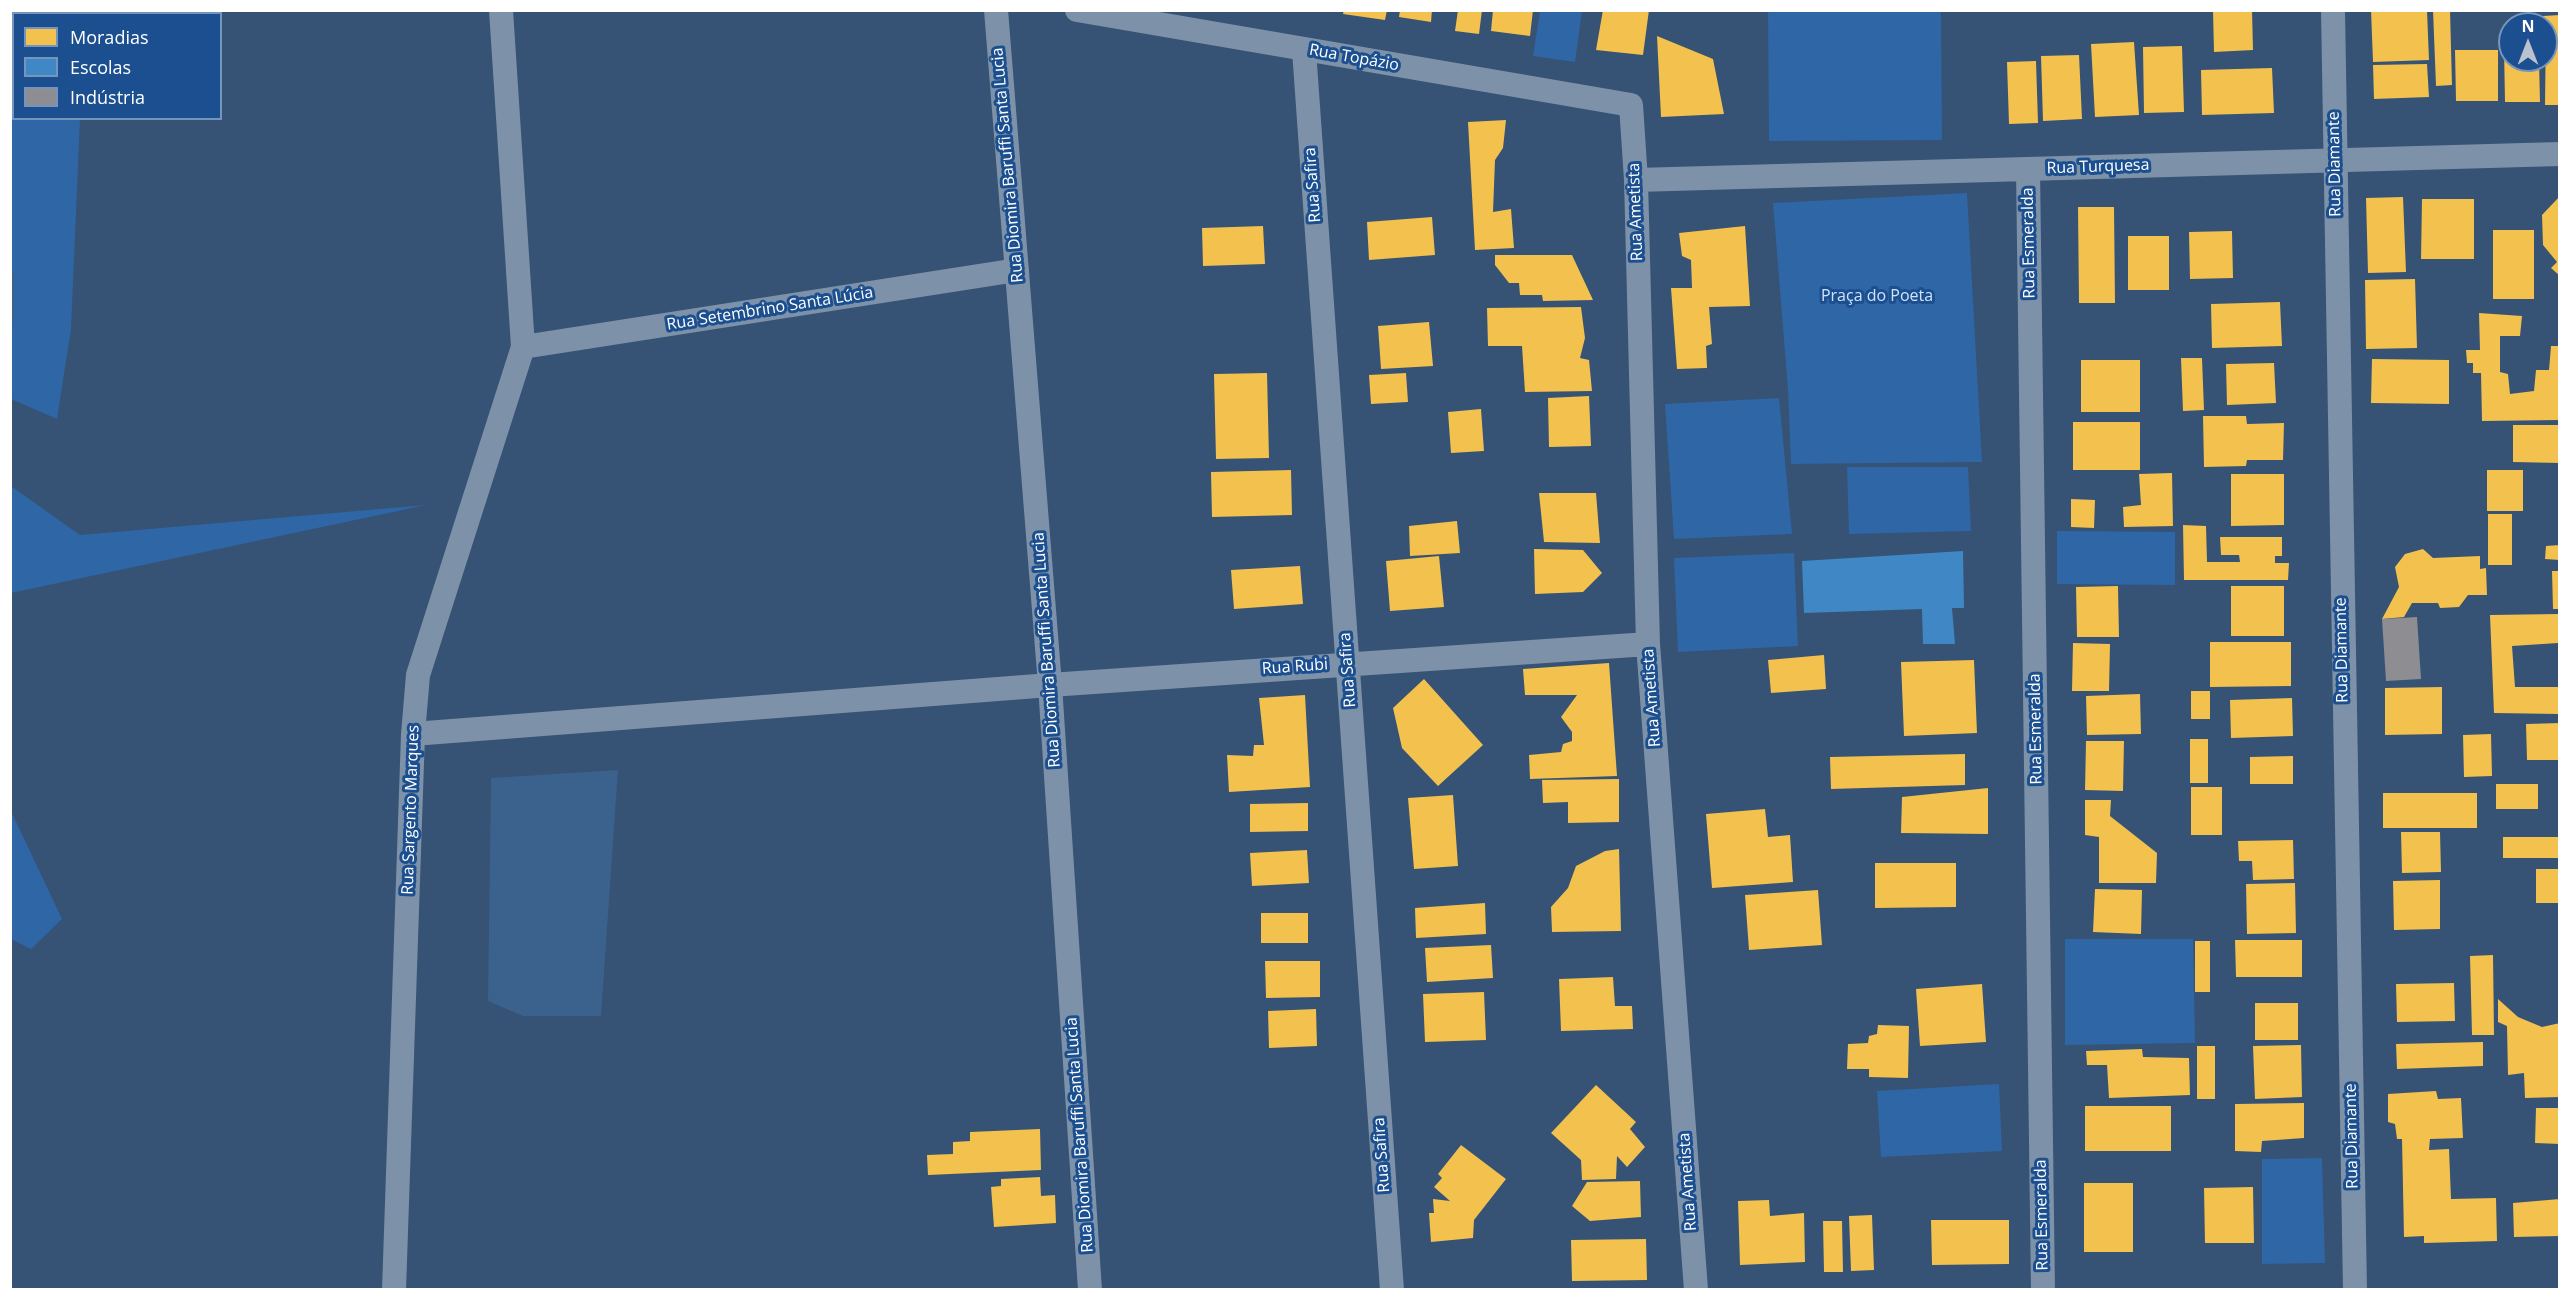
<!DOCTYPE html>
<meta charset="utf-8">
<style>
body{margin:0}
#map{position:relative;width:2570px;height:1300px;overflow:hidden;background:#365274;font-family:"Open Sans",sans-serif}
canvas{display:block}
.frame{position:absolute;inset:0;border:12px solid #fff;pointer-events:none}
.legend{position:absolute;left:12px;top:12px;width:210px;height:108px;box-sizing:border-box;background:#1b4f8f;border:2px solid #7695bc;margin:0;padding:8px 10px;list-style:none;font-size:18px;color:#fff}
.legend li{display:flex;align-items:center;gap:12px;height:30px}
.legend b{width:30px;border:2px solid #7695bc}
.north{position:absolute;left:2498px;top:12px;width:60px;height:60px;box-sizing:border-box;background:#1b4f8f;border:2px solid #7695bc;border-radius:50%;rotate:0deg;font-size:16px;font-weight:700;line-height:24px;text-align:center;color:#fff}
.north::after{content:'';display:block;margin:auto;width:21px;height:27px;background:#b9c2ce;clip-path:polygon(50% 0,100% 100%,50% 72%,0 100%)}
</style>
<div id="map">
<canvas width="2570" height="1300"></canvas>
<div class="frame"></div>
<ul class="legend">
<li><b style="height:16px;background:#f2c14e"></b>Moradias</li>
<li><b style="height:16px;background:#3f88c5"></b>Escolas</li>
<li><b style="height:16px;background:#8d8d92"></b>Indústria</li>
</ul>
<div class="north">N</div>
</div>
<script>
const context = document.querySelector('canvas').getContext('2d');
context.lineJoin = 'round';
function fillPath(path, color) { context.fillStyle = color; context.fill(path, 'evenodd'); }
const toPath = rows => new Path2D(rows.map(r => 'M' + r).join(''));
function strokePath(path, color, width, dash) { context.strokeStyle = color; context.lineWidth = width; context.lineCap = dash ? 'butt' : 'round'; context.setLineDash(dash || []); context.stroke(path); }
function write(font, color, halo, rows, align = 'center') {
  context.font = font + ' "Open Sans",sans-serif'; context.lineWidth = 6; context.setLineDash([]); context.textBaseline = 'middle'; context.strokeStyle = halo; context.fillStyle = color; for (const [text, x, y, turn = 0] of rows) {
    context.save(); context.translate(x, y); context.rotate((+turn || 0) * Math.PI / 180); context.textAlign = isNaN(turn) ? turn : align; if (halo) context.strokeText(text, 0, 0); context.fillText(text, 0, 0); context.restore();
  }
}
fillPath(toPath([
 [11,10,69,11,69,13,14,14,14,118,80,119,71,329,57,419,11,399],
 [1540,11,1582,11,1575,62,1533,56],
 [1768,11,1941,11,1942,140,1769,141],
 [1967,193,1982,462,1791,464,1788,390,1773,203],
 [1779,398,1792,534,1674,539,1665,404],
 [1847,467,1968,467,1971,531,1849,534],
 [11,486,80,535,426,505,11,593],
 [2057,531,2175,532,2175,585,2057,584],
 [1794,553,1798,646,1678,652,1674,558],
 [10,809,62,919,31,949,11,939],
 [2065,939,2193,939,2195,1043,2065,1045],
 [1999,1084,2002,1151,1881,1157,1877,1091],
 [2322,1158,2325,1263,2262,1264,2262,1159]
]), '#2f66a5');
fillPath(toPath([
 [618,770,601,1016,523,1016,488,1001,491,778]
]), '#3b618d');
fillPath(toPath([
 [1344,10,1387,10,1385,20,1343,14],
 [1400,10,1432,10,1431,22,1399,17],
 [1458,10,1482,10,1479,34,1455,31],
 [1493,10,1533,10,1530,36,1491,31],
 [1603,10,1649,10,1643,55,1596,50],
 [2252,10,2253,50,2214,52,2213,11],
 [2371,10,2427,10,2429,60,2373,62],
 [2433,10,2450,10,2452,85,2436,86],
 [2560,15,2560,105,2545,105,2546,24,2544,24,2543,16],
 [1657,36,1713,59,1724,114,1661,117],
 [2134,42,2139,115,2095,117,2091,44],
 [2510,45,2510,60,2539,60,2540,102,2505,102,2504,47],
 [2182,46,2184,112,2144,113,2143,47],
 [2455,50,2498,50,2498,101,2456,101],
 [2079,55,2082,119,2043,121,2041,56],
 [2036,61,2038,123,2009,124,2007,62],
 [2427,64,2429,97,2374,99,2373,65],
 [2272,68,2274,113,2202,115,2201,70],
 [1506,120,1503,148,1495,160,1493,212,1511,209,1514,248,1475,250,1468,122],
 [2560,196,2560,276,2551,268,2557,262,2543,245,2542,215],
 [2403,197,2406,272,2368,273,2366,198],
 [2422,199,2474,199,2474,259,2421,259],
 [2078,207,2114,207,2115,303,2079,303],
 [1432,217,1435,255,1369,260,1367,222],
 [1263,226,1265,264,1203,266,1202,228],
 [1745,226,1750,306,1709,307,1712,344,1706,346,1707,368,1677,369,1671,288,1692,288,1691,260,1682,256,1679,233],
 [2493,230,2534,230,2534,299,2493,299],
 [2232,231,2233,278,2190,279,2189,232],
 [2128,236,2169,236,2169,290,2128,290],
 [1495,255,1572,255,1593,300,1543,301,1542,295,1520,295,1519,283,1509,283,1495,265],
 [2415,279,2417,348,2366,349,2365,280],
 [2280,302,2282,346,2212,348,2211,304],
 [1581,307,1585,338,1580,358,1589,360,1592,391,1525,392,1522,346,1488,346,1487,308],
 [2479,313,2522,316,2520,336,2500,336,2500,372,2508,374,2510,394,2534,391,2536,370,2549,370,2551,346,2560,346,2560,420,2482,421,2481,373,2473,373,2473,363,2467,363,2466,350,2480,350],
 [1429,322,1433,366,1381,369,1378,326],
 [2181,358,2202,358,2204,410,2183,411],
 [2372,359,2449,360,2449,404,2371,403],
 [2081,360,2140,360,2140,412,2081,412],
 [2274,363,2276,403,2227,405,2226,364],
 [1267,373,1269,458,1216,459,1214,374],
 [1406,373,1408,402,1371,404,1369,375],
 [1589,396,1591,446,1549,447,1548,398],
 [1481,409,1484,451,1451,453,1448,412],
 [2203,416,2246,416,2247,424,2284,423,2283,460,2247,460,2246,466,2204,467],
 [2073,422,2140,422,2140,470,2073,470],
 [2513,425,2560,425,2560,463,2513,462],
 [1291,470,1292,515,1212,517,1211,472],
 [2487,470,2523,470,2523,511,2487,511],
 [2172,473,2173,526,2124,527,2123,507,2141,505,2139,474],
 [2231,474,2284,474,2284,525,2231,526],
 [1539,493,1596,493,1600,543,1544,542],
 [2071,499,2095,500,2094,528,2071,527],
 [2488,514,2512,514,2512,565,2488,565],
 [1457,521,1460,553,1410,556,1409,526],
 [2183,525,2206,526,2207,562,2240,562,2239,555,2221,555,2220,537,2282,537,2282,556,2275,556,2275,563,2289,563,2288,580,2184,580],
 [2560,545,2560,560,2545,559,2546,546],
 [1534,549,1583,550,1602,573,1583,592,1535,594],
 [2423,549,2433,558,2480,556,2480,569,2486,568,2487,595,2468,595,2459,607,2440,608,2438,603,2412,603,2404,617,2382,619,2399,587,2395,567,2405,554],
 [1439,556,1444,607,1390,611,1386,561],
 [1300,566,1303,604,1234,609,1231,570],
 [2552,571,2560,571,2560,609,2553,609],
 [2118,586,2119,637,2077,637,2076,587],
 [2231,586,2284,586,2284,636,2231,636],
 [2558,614,2558,643,2512,646,2515,687,2558,687,2558,714,2494,713,2490,615],
 [2210,642,2291,642,2291,686,2210,687],
 [2073,643,2110,644,2109,691,2072,691],
 [1824,655,1826,689,1771,693,1768,660],
 [1974,660,1977,733,1904,736,1901,662],
 [1609,663,1617,776,1530,779,1529,755,1561,752,1563,744,1572,741,1572,732,1561,717,1577,695,1525,695,1523,669],
 [1424,679,1483,745,1438,786,1402,748,1393,708],
 [2442,687,2442,734,2385,735,2385,688],
 [2191,691,2210,691,2210,719,2191,719],
 [2140,694,2141,734,2087,735,2086,696],
 [1305,695,1310,787,1229,792,1227,755,1253,756,1254,745,1264,745,1259,698],
 [2292,698,2293,736,2231,738,2230,700],
 [2560,723,2560,760,2527,760,2526,724],
 [2491,734,2492,776,2464,777,2463,735],
 [2190,739,2208,739,2208,783,2190,783],
 [2086,741,2124,741,2123,791,2085,790],
 [1965,754,1965,785,1831,789,1830,757],
 [2293,756,2293,784,2250,784,2250,757],
 [1619,779,1619,822,1568,823,1568,802,1543,803,1542,780],
 [2496,784,2538,784,2538,809,2496,809],
 [2191,787,2222,787,2222,835,2191,835],
 [1988,788,1988,834,1901,833,1902,797],
 [2383,793,2477,793,2477,828,2383,828],
 [1453,795,1458,866,1414,869,1408,798],
 [2085,800,2111,800,2110,816,2157,853,2156,883,2099,883,2099,837,2085,835],
 [1308,803,1308,831,1250,832,1250,804],
 [1765,809,1768,837,1790,835,1793,882,1712,888,1706,814],
 [2401,832,2440,832,2441,872,2402,873],
 [2503,837,2560,837,2560,858,2503,858],
 [2293,840,2294,879,2253,880,2252,861,2239,861,2238,841],
 [1619,849,1621,931,1552,932,1551,907,1568,888,1576,866,1605,851],
 [1307,850,1309,883,1252,886,1250,853],
 [1875,863,1956,863,1956,907,1875,908],
 [2536,869,2560,869,2560,903,2536,903],
 [2440,880,2440,929,2394,930,2393,881],
 [2295,883,2296,933,2247,934,2246,884],
 [2095,889,2142,890,2141,934,2093,932],
 [1818,890,1822,945,1749,950,1745,895],
 [1485,903,1486,934,1416,938,1415,908],
 [1261,913,1308,913,1308,943,1261,943],
 [2235,940,2302,940,2302,977,2236,977],
 [2195,941,2210,941,2210,992,2195,992],
 [1491,945,1493,978,1427,982,1425,948],
 [2493,955,2494,1035,2472,1035,2470,956],
 [1265,961,1320,961,1320,997,1266,998],
 [1613,977,1615,1006,1632,1006,1633,1029,1561,1031,1559,979],
 [2454,983,2455,1021,2397,1022,2396,984],
 [1982,984,1986,1042,1920,1046,1916,989],
 [1484,992,1486,1040,1425,1042,1423,994],
 [2498,999,2518,1017,2542,1027,2560,1023,2560,1097,2525,1098,2524,1073,2508,1075,2507,1026,2498,1022],
 [2255,1003,2298,1003,2298,1040,2255,1040],
 [1316,1009,1317,1046,1269,1048,1268,1011],
 [1878,1025,1909,1026,1908,1078,1869,1077,1869,1069,1847,1069,1848,1044,1868,1043,1869,1036,1877,1034],
 [2483,1042,2483,1066,2397,1069,2396,1044],
 [2301,1045,2302,1097,2255,1099,2253,1046],
 [2197,1046,2215,1046,2215,1099,2197,1099],
 [2142,1049,2143,1057,2189,1058,2190,1095,2109,1098,2107,1065,2087,1065,2086,1051],
 [1596,1085,1636,1122,1630,1129,1645,1147,1627,1167,1617,1156,1616,1179,1582,1180,1581,1160,1551,1133],
 [2436,1091,2438,1099,2461,1098,2463,1138,2430,1139,2429,1150,2449,1149,2451,1199,2496,1198,2497,1241,2424,1243,2424,1236,2404,1237,2402,1139,2397,1139,2395,1124,2388,1122,2388,1094],
 [2304,1103,2304,1138,2262,1141,2261,1152,2235,1151,2235,1104],
 [2085,1106,2171,1106,2171,1151,2085,1151],
 [2536,1108,2560,1108,2560,1144,2535,1143],
 [1040,1129,1041,1170,928,1175,927,1155,953,1154,953,1142,970,1141,970,1132],
 [1461,1145,1506,1179,1474,1220,1473,1238,1431,1242,1429,1213,1434,1213,1433,1199,1450,1201,1434,1187,1442,1178,1438,1174],
 [1040,1177,1041,1196,1055,1195,1056,1223,994,1227,991,1187,1001,1186,1001,1179],
 [1640,1181,1641,1217,1590,1221,1572,1206,1587,1182],
 [2084,1183,2133,1183,2133,1252,2084,1252],
 [2253,1187,2254,1243,2205,1243,2204,1188],
 [2560,1199,2560,1236,2514,1237,2513,1203],
 [1769,1200,1770,1216,1804,1213,1805,1262,1740,1265,1738,1201],
 [1872,1215,1874,1270,1851,1271,1849,1216],
 [1931,1220,2009,1220,2009,1264,1932,1265],
 [1823,1221,1842,1221,1843,1272,1824,1272],
 [1646,1239,1647,1280,1572,1281,1571,1240]
]), '#f2c14e');
fillPath(toPath([
 [1963,551,1964,608,1952,608,1955,644,1923,644,1922,609,1804,613,1802,561]
]), '#3f88c5');
fillPath(toPath([
 [2417,617,2421,679,2386,681,2382,619]
]), '#8d8d92');
strokePath(toPath([
 [10,276,10,320]
]), '#3b618d', 8);
strokePath(toPath([
 [996,10,1050,685,1090,1290],
 [1077,10,1631,105,1636,180,1648,644,1696,1290],
 [2333,10,2355,1290],
 [1304,50,1392,1290],
 [2028,169,2043,1290],
 [1636,180,2560,154],
 [523,347,1017,270],
 [413,734,1050,685,1648,644],
 [394,1290,413,734,418,675,523,347,501,10]
]), '#7d92a8', 24);
write('16px', '#fff', '#1b4f8f', [
 ["Rua Topázio",1354,58,10],
 ["Rua Diamante",2335,164,-91],
 ["Rua Diomira Baruffi Santa Lucia",1008,165,-95],
 ["Rua Turquesa",2098,167,-2],
 ["Rua Safira",1313,185,-94],
 ["Rua Ametista",1636,212,-92],
 ["Rua Esmeralda",2029,243,-91],
 ["Rua Setembrino Santa Lúcia",770,309,-9],
 ["Rua Diomira Baruffi Santa Lucia",1047,650,-94],
 ["Rua Diamante",2342,650,-91],
 ["Rua Rubi",1295,667,-4],
 ["Rua Safira",1348,670,-94],
 ["Rua Ametista",1652,698,-94],
 ["Rua Esmeralda",2036,729,-91],
 ["Rua Sargento Marques",411,810,-88],
 ["Rua Diomira Baruffi Santa Lucia",1080,1135,-94],
 ["Rua Diamante",2352,1136,-91],
 ["Rua Safira",1382,1155,-94],
 ["Rua Ametista",1688,1182,-94],
 ["Rua Esmeralda",2042,1215,-91]
]);
write('16px', '#cfe3fa', '#1b4f8f', [
 ["Praça do Poeta",1877,296]
]);
</script>
